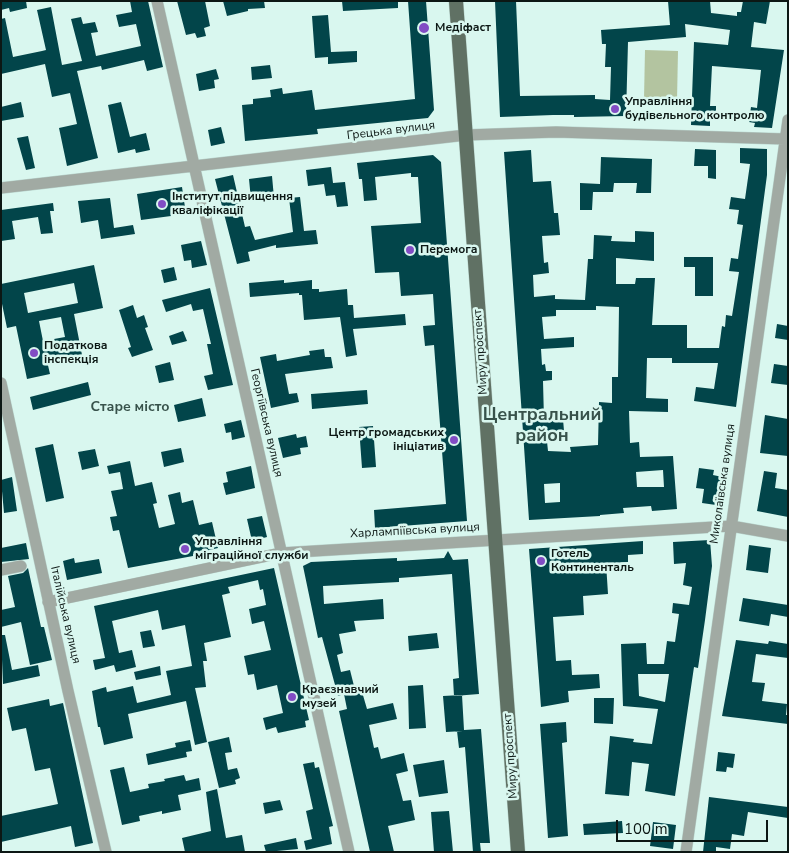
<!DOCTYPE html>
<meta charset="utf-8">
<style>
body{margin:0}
#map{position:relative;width:789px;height:853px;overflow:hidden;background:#d9f7ef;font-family:"Nunito Sans",sans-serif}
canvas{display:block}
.frame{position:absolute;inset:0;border:2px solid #0c1714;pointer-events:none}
.scale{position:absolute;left:616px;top:820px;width:152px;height:22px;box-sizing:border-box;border:2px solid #0c1714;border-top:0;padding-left:6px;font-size:15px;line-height:18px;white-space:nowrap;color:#0c1714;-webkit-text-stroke:4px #d9f7ef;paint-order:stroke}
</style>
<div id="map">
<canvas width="789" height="853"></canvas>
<div class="frame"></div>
<div class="scale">100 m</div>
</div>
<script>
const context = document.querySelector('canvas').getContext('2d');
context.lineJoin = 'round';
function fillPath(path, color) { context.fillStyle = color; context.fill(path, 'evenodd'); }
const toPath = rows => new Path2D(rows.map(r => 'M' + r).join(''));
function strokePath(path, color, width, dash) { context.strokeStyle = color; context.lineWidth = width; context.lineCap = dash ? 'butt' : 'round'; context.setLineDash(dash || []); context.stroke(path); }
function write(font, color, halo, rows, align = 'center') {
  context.font = font + ' "Nunito Sans",sans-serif'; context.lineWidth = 5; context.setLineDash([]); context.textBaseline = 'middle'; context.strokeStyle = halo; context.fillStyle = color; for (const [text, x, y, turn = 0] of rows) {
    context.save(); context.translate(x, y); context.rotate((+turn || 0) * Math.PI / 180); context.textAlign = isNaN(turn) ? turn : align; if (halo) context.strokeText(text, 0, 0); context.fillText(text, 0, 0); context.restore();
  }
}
fillPath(toPath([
 [645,50,678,51,677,100,644,99]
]), '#b3c4a0');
fillPath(toPath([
 [1,1,26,1,27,8,10,12,9,8,1,10],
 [130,1,148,1,163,67,147,71,144,60,102,70,101,66,77,71,98,158,67,166,59,128,77,124,70,93,52,97,45,64,1,74,1,19,5,18,13,57,42,51,46,50,37,10,51,7,62,65,82,61,71,19,81,17,83,24,95,22,98,32,91,33,96,56,141,46,136,24,119,27,116,15,132,12],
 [177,1,205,1,210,26,204,28,206,36,197,38,195,33,186,35],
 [223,1,264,1,265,8,248,9,248,11,227,16],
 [342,1,398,1,398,8,343,11],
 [408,1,426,1,434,110,428,118,317,129,318,134,245,141,242,105,253,104,253,99,271,97,270,90,282,88,283,94,312,90,315,110,415,99],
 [495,1,516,1,520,96,595,95,595,99,610,100,611,67,605,67,606,44,602,44,601,30,670,25,668,1,710,1,711,13,737,16,737,12,741,12,743,1,770,1,766,24,754,22,751,47,784,50,772,128,754,127,755,123,749,122,751,107,757,108,761,70,712,66,710,106,716,106,716,120,710,120,710,126,691,125,694,42,728,45,730,30,685,24,686,37,628,42,626,116,574,117,574,115,553,115,500,117],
 [328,15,331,52,357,51,357,62,328,64,328,57,315,58,312,16],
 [270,65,272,78,252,80,251,67],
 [216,69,219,79,214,80,215,88,199,91,196,74],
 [21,102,24,117,1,121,1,107],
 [121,102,130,137,146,133,150,150,136,153,135,149,118,153,108,105],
 [221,127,225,143,211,146,208,130],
 [28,136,35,168,26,170,17,138],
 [740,148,767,149,767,175,736,407,694,401,696,387,714,389,718,363,672,363,672,358,647,358,646,398,668,399,668,412,629,411,630,443,639,442,640,457,673,456,677,509,652,511,651,506,623,508,624,513,600,515,600,516,529,520,504,152,531,150,533,182,551,181,554,213,558,213,560,235,542,236,544,263,548,262,549,273,533,275,534,297,555,295,555,299,585,300,588,259,593,259,594,235,612,236,611,241,635,242,635,231,654,232,654,261,616,258,616,284,635,284,636,278,655,278,652,325,687,325,687,348,719,348,722,326,725,327,726,315,732,316,739,272,729,271,731,258,738,259,743,225,737,224,739,210,729,209,731,197,745,199,750,164,740,163],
 [596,306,619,307,618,377,612,377,612,403,599,402,598,445,570,447,571,452,548,451,546,432,564,431,563,419,544,420,543,381,552,380,552,371,546,371,545,364,542,365,541,349,574,347,574,337,544,339,542,317,556,316,556,310,596,310],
 [663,470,664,487,637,487,636,472],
 [560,483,560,502,545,503,544,484],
 [695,149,716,150,716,179,708,178,708,166,694,166],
 [433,155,441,162,467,521,375,528,374,510,446,504,434,345,425,346,423,326,435,325,433,294,401,296,399,272,375,273,371,226,421,223,418,177,411,177,411,173,375,177,377,200,364,201,362,179,359,179,357,163],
 [601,157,652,159,651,193,636,193,637,183,614,183,613,192,593,192,592,210,580,210,580,183,600,184],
 [331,167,333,183,345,182,348,206,337,207,335,195,326,196,324,184,308,186,306,170],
 [233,175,245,227,250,226,255,240,293,232,289,198,300,197,304,231,316,230,318,244,276,248,276,245,248,252,250,261,237,264,215,179],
 [272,176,274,198,251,200,249,179],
 [182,187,186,214,141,220,137,194],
 [110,198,114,228,133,225,135,234,101,239,98,220,81,223,78,201],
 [53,203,54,211,50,211,53,233,41,234,38,217,12,221,15,239,1,241,1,210],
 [201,241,207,265,192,268,191,260,184,261,181,245],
 [684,257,713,257,713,296,695,296,695,267,684,267],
 [94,265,103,308,74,314,82,355,47,361,50,374,27,379,16,326,7,328,1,299,1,284],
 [74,283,78,303,28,313,24,293],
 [61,317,65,337,43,341,39,321],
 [174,267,177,280,164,283,161,270],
 [284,280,284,283,312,280,312,289,319,289,319,292,347,289,348,305,353,305,354,318,405,314,406,325,353,329,357,355,346,357,340,317,304,320,302,295,299,295,299,293,250,297,249,283],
 [210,288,233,385,208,390,204,376,213,374,207,344,211,344,203,309,193,311,191,304,166,312,162,300],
 [133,305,137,318,144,315,148,327,145,328,153,350,132,357,128,348,131,347,119,310],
 [777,324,788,326,788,340,775,338],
 [183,331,187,341,172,345,169,336],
 [324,349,325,357,331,357,333,368,285,374,289,394,297,393,299,402,271,408,260,357,276,354,277,361,304,356,310,355,309,351],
 [170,362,174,380,159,383,155,366],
 [774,364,788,366,788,385,771,383],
 [88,382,91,395,33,410,30,397],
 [367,390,368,404,312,409,311,394],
 [202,398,206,416,178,422,174,405],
 [765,415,788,419,788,456,760,453],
 [241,420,245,437,232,440,231,432,226,433,224,424],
 [373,426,376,467,362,468,359,427],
 [296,434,297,438,306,436,308,447,300,448,301,454,283,458,278,438],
 [53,444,64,498,46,502,35,448],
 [181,448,184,462,164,467,161,452],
 [95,449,99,466,82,470,78,452],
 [130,461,135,486,152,482,157,503,153,504,159,528,175,524,168,495,180,492,182,503,193,500,199,525,212,522,218,548,193,554,193,556,128,568,119,530,113,531,110,517,117,516,111,491,123,489,120,472,109,474,107,466],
 [251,466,255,488,226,495,223,483,228,482,226,472],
 [699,468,714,470,713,475,727,478,723,506,702,503,704,489,696,488],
 [764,471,777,473,775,488,788,490,788,517,757,511],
 [12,477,17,511,4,513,1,480],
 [262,516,267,537,252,541,247,519],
 [710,540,712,566,705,620,698,668,694,667,675,796,645,791,649,764,632,762,629,796,605,794,610,736,634,739,633,742,652,744,658,709,623,706,621,644,646,643,647,664,664,664,667,641,675,642,679,614,672,613,673,603,689,605,692,587,683,585,686,563,674,564,673,542],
 [638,674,669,674,665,702,639,696],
 [643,541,643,554,628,555,628,562,606,563,608,594,583,596,584,615,553,617,556,661,571,660,572,675,599,674,600,688,568,691,569,702,541,707,529,549],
 [26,543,29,559,1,562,1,548],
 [749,545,771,548,768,573,746,570],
 [448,551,453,560,468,559,479,694,454,696,453,679,459,678,452,574,399,578,399,582,323,586,324,604,383,599,384,619,354,621,356,631,339,634,343,653,337,655,341,672,350,670,354,686,360,685,367,709,393,703,397,719,369,725,374,748,378,747,381,759,404,753,408,771,396,774,403,801,411,800,415,820,388,826,394,852,370,852,339,711,347,709,344,694,338,696,322,637,318,638,303,566,311,562,397,558,397,561,444,558],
 [74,558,75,563,99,559,102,573,67,580,63,561],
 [28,568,41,627,44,627,52,660,30,665,21,622,1,627,1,610,15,607,8,576,23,573],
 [274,568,309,720,305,721,306,727,278,733,276,727,266,730,263,718,283,713,277,685,257,690,254,674,248,675,244,656,271,650,264,621,252,624,249,609,266,605,263,589,260,590,258,580,228,587,230,593,222,595,231,637,204,643,207,661,203,661,206,687,195,688,207,742,195,745,186,701,128,714,133,738,104,745,100,727,98,727,92,691,106,687,107,692,133,686,137,703,171,695,166,671,192,666,185,625,162,630,158,610,112,621,119,653,132,650,136,667,116,672,114,665,95,670,93,660,105,658,94,606],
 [743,598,788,605,788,617,771,614,769,626,739,621],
 [151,630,155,646,143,648,140,632],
 [437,633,439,648,409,651,408,636],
 [1,635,5,635,12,670,38,665,40,676,3,684],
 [736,640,768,644,769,641,788,644,788,658,756,654,752,682,765,683,762,701,787,704,786,715,788,715,788,724,722,716],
 [160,666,161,675,136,680,134,672],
 [423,685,426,728,409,729,408,686],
 [462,695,464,730,481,729,490,843,480,843,481,852,473,852,465,747,459,748,457,731,463,731,446,732,443,696],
 [594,698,614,698,613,724,594,723],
 [49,699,50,706,63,703,93,843,75,847,71,826,1,842,1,816,58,804,50,768,35,771,26,728,12,731,7,708],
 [566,722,567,742,562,743,568,836,548,838,540,724],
 [229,737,232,752,225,753,228,770,237,768,240,778,235,780,236,784,219,788,208,742],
 [190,740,192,751,186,752,187,757,148,765,146,754,176,747,175,743],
 [718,752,735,754,733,768,727,767,726,772,716,771],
 [444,760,448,793,419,797,413,765],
 [314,762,315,768,319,767,333,826,329,827,332,844,306,850,304,841,312,839,306,811,313,809,303,764],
 [124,767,130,792,149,788,148,784,165,781,164,779,184,775,186,781,199,778,201,790,178,795,181,810,162,814,162,811,139,816,140,821,122,825,110,770],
 [217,789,226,838,242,835,245,852,185,852,182,838,211,831,206,792],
 [709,797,788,807,788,818,748,812,744,836,732,834,730,849,716,847,716,852,703,852],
 [280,800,283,810,265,814,263,803],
 [449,811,453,852,434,852,431,812],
 [622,821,623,833,584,835,583,824],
 [653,822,676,825,673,849,650,846],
 [296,838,298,849,266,852,264,845]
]), '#02454a');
const minor = toPath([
 [157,1,349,852],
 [1,188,466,135,556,132,785,139],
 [1,383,68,691,106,852],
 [1,570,21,566],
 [48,602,281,553,731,526,788,536],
 [686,852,788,120]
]);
const major = toPath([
 [456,1,518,852]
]);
strokePath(minor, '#b8d3cc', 12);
strokePath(major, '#b8d3cc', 15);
strokePath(minor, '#a1aaa3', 11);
strokePath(major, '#607164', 14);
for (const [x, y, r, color] of [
 [424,28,6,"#824cc4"],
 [615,109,5,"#824cc4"],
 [162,204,5,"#824cc4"],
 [410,250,5,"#824cc4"],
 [34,353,5,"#824cc4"],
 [454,440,5,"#824cc4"],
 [185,549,5,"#824cc4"],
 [541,561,5,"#824cc4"],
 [292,697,5,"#824cc4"]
]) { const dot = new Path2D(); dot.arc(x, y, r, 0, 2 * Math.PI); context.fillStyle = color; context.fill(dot); strokePath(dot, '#d9f7ef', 2); }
write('bold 12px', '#0c1714', '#d9f7ef', [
 ["Медіфаст",435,28],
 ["Управління",625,102],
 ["будівельного контролю",625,116],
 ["Інститут підвищення",172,197],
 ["кваліфікації",172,211],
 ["Перемога",420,250],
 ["Податкова",44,346],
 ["інспекція",44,360],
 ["Центр громадських",444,433,"right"],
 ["ініціатив",444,447,"right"],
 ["Управління",195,542],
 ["міграційної служби",195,556],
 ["Готель",551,554],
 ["Континенталь",551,568],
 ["Краєзнавчий",302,690],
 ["музей",302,704]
], 'left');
write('12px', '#0c1714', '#d9f7ef', [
 ["Грецька вулиця",391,131,-7],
 ["Миру проспект",481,352,-94],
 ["Георгіївська вулиця",266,423,77],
 ["Миколаївська вулиця",723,484,-82],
 ["Харлампіївська вулиця",415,531,-3],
 ["Італійська вулиця",65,615,77],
 ["Миру проспект",511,756,-94]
]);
write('bold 14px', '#38524b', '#d9f7ef', [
 ["Старе місто",130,408]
]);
write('bold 18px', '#38524b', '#d9f7ef', [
 ["Центральний",542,416],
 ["район",542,437]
]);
</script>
